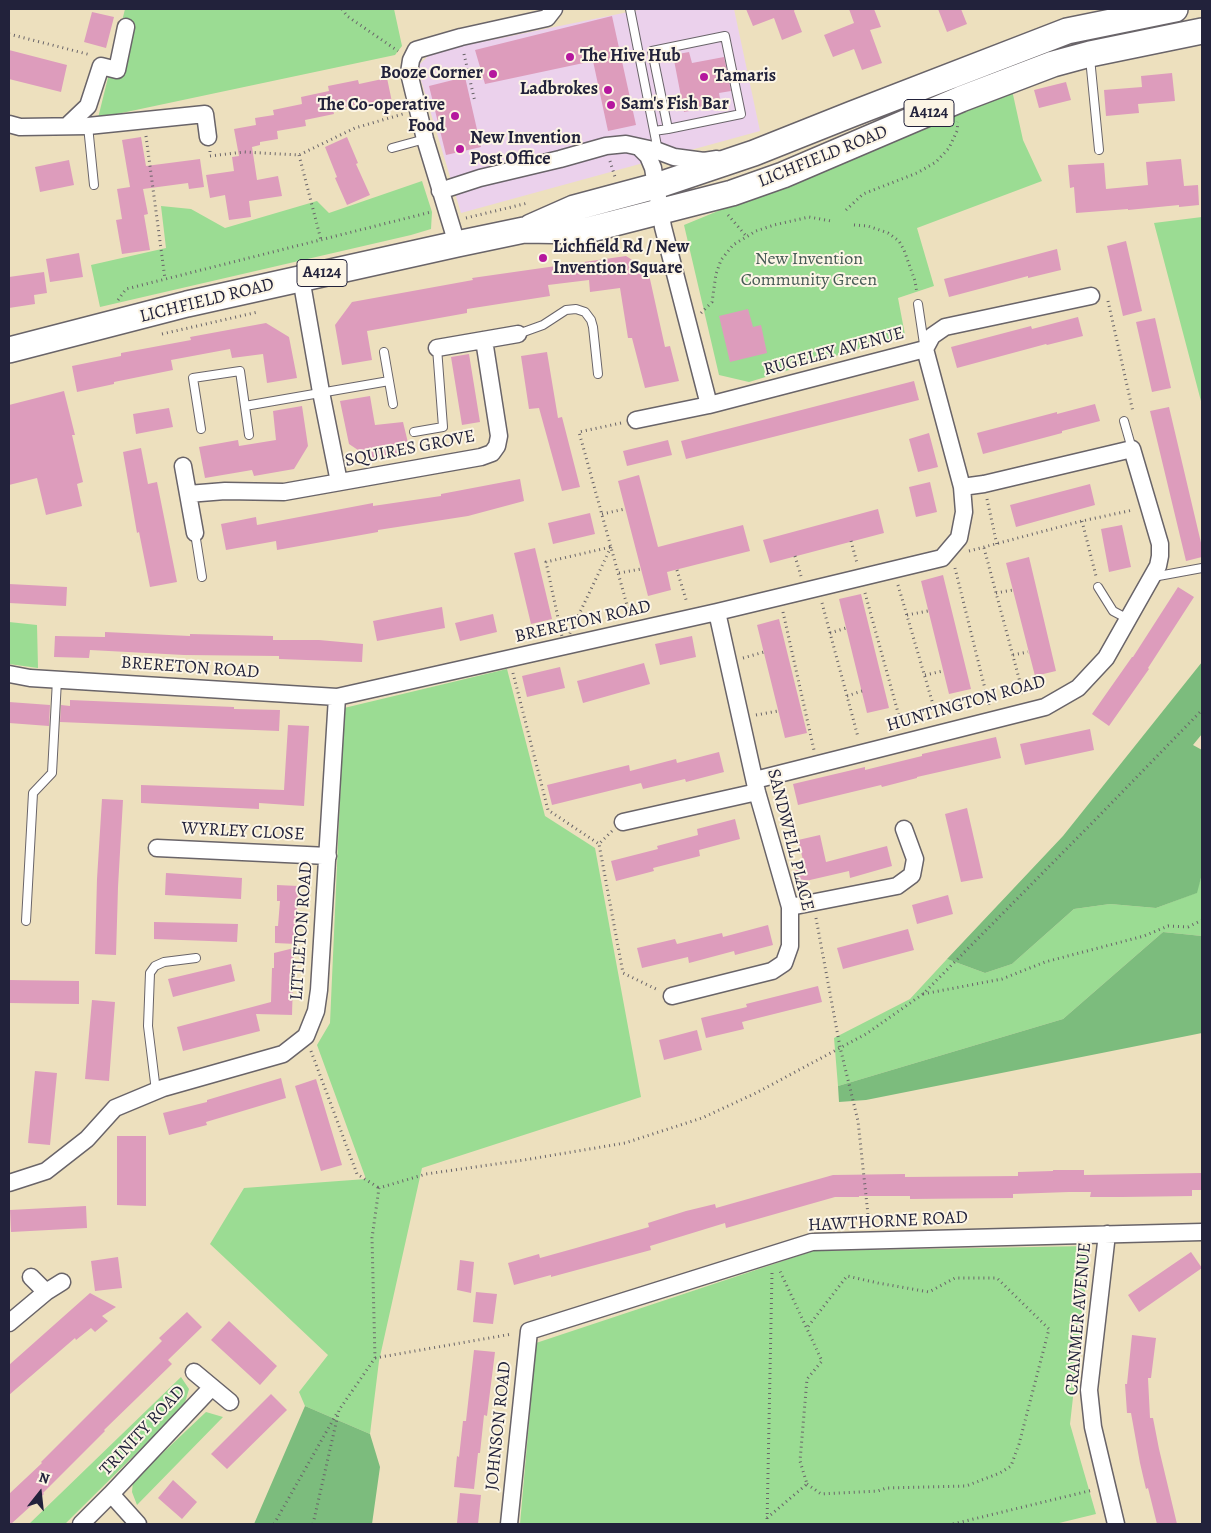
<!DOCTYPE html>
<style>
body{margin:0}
#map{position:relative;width:1211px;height:1533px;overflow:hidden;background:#ede0be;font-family:Alegreya,serif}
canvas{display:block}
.frame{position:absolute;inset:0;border:10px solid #22223b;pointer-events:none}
.north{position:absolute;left:15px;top:1468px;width:50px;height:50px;-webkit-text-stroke:4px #fcf5e5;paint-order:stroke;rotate:16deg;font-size:14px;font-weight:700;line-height:20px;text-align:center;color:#22223b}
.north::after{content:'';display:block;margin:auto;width:18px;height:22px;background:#22223b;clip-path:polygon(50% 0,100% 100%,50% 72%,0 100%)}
</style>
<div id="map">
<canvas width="1211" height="1533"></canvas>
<div class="frame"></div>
<div class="north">N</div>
</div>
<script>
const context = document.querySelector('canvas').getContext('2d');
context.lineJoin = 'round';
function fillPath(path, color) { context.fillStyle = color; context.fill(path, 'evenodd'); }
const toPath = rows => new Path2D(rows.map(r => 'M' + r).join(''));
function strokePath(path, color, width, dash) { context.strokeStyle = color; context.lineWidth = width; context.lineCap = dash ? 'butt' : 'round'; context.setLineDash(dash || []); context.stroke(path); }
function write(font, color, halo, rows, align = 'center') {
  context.font = font + ' Alegreya,serif'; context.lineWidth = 4; context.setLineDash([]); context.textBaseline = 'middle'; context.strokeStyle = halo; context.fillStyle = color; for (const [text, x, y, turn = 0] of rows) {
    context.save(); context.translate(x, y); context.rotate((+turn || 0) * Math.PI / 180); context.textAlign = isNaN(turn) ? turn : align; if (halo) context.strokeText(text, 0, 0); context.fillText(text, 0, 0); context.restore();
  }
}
fillPath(toPath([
 [643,9,734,9,760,131,461,213,417,67,432,52]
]), '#ebd1ec');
fillPath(toPath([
 [125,9,394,9,402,46,395,55,98,118],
 [1012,90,1023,140,1042,181,917,228,934,286,898,298,905,335,749,382,719,375,684,225],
 [422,181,432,212,431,229,411,235,100,307,91,265,166,248,161,206,191,209,225,228,317,201,329,213],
 [1202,217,1202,405,1154,223],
 [9,622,37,625,38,668,9,664],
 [507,669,545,816,595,848,641,1097,422,1168,379,1361,370,1434,305,1406,299,1392,328,1355,210,1244,244,1188,366,1179,317,1045,330,1023,344,708],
 [1202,874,1202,936,1163,932,1063,1019,838,1086,834,1038,910,999,947,959,985,973,1012,964,1074,909,1110,904,1156,908,1196,893],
 [1090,1246,1070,1424,1096,1514,1055,1524,520,1524,536,1343,813,1251],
 [181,1377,189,1389,184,1406,65,1524,29,1524],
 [206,1412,223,1417,137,1505,132,1492,133,1481]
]), '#9bdc93');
fillPath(toPath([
 [1202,662,1202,734,1193,745,1202,750,1202,874,1197,893,1156,908,1110,904,1074,909,1012,964,985,973,947,959,1063,836],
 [1163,932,1202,936,1202,1033,866,1100,839,1102,838,1086,1063,1019],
 [305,1406,370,1434,380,1467,372,1524,254,1524]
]), '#7cbc7d');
fillPath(toPath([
 [746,9,795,9,794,11,802,32,782,40,774,18,753,26],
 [849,9,874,9,881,27,870,30,882,63,862,70,854,49,833,57,824,35,854,23],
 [938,9,961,9,967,24,947,32],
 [92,12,114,17,106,48,84,42],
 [612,16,636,125,608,131,593,61,485,84,475,50],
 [9,50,67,65,61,92,9,79],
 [689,52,692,63,724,57,731,91,719,93,721,105,684,112,673,55],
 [1172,73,1175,101,1138,104,1139,113,1106,116,1104,90,1142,87,1141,76],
 [465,77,481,147,446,155,429,86],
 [387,78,392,102,364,107,364,103,333,110,334,114,305,120,306,126,277,131,278,139,260,142,260,145,252,147,257,180,278,176,282,196,249,201,251,217,229,220,225,195,210,198,206,175,234,171,232,157,239,156,234,129,256,125,255,118,274,115,273,110,302,104,301,97,329,91,328,86,358,80,359,84],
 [1066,82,1071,100,1039,108,1034,90],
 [141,137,146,166,200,159,204,187,189,189,188,183,143,189,148,214,144,215,150,250,122,254,116,220,122,219,117,189,130,187,122,140],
 [347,137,358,163,356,164,370,195,347,205,335,178,337,177,325,147],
 [1181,159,1184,186,1198,185,1199,205,1179,207,1179,205,1128,210,1128,209,1076,213,1074,187,1070,188,1068,165,1104,163,1106,189,1148,185,1146,162],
 [69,160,74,185,40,192,35,167],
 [1126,241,1142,311,1123,316,1107,246],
 [1057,249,1061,270,1028,278,1028,276,949,297,944,279],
 [79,253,83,277,50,282,46,259],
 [626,256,648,270,665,347,670,346,679,381,645,388,632,338,628,338,620,288,590,292,589,280,548,285,550,296,467,309,467,313,367,331,372,360,342,365,335,325,352,302,473,280,472,278],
 [44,272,47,293,34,295,35,304,9,308,9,277],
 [748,309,753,327,761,325,767,353,730,362,719,316],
 [1078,317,1083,336,1047,345,1046,344,957,368,951,347,1031,326,1032,329],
 [1155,318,1171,388,1152,392,1136,322],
 [266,323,289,337,297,378,267,383,263,354,232,358,230,349,171,360,173,370,114,382,114,384,77,392,72,366,121,356,121,353,191,340,190,337],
 [547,352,558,418,562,417,580,487,562,491,539,408,529,409,521,356],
 [469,354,480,422,462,425,451,357],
 [914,381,919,400,686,459,681,441],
 [64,391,75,435,72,435,83,482,77,484,82,506,46,515,37,478,9,485,9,405],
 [370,396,375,425,403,422,410,451,370,458,349,444,340,401],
 [1095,404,1100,421,1062,431,1062,433,983,454,977,433,1057,412,1057,414],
 [302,406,308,446,294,469,254,476,252,470,205,478,199,447,238,440,239,446,276,440,273,411],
 [1169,407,1202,547,1202,557,1186,561,1150,411],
 [169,408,173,427,136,434,133,414],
 [929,433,938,467,918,472,909,439],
 [668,440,672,455,627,466,623,451],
 [141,448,148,484,157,482,177,582,150,587,139,532,137,533,123,452],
 [639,475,658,547,743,525,750,551,667,572,671,590,648,596,618,481],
 [520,479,524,501,468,516,378,530,378,532,277,550,276,541,226,550,221,524,256,517,257,525,373,503,373,506,441,496,441,494],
 [930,482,937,512,916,517,909,487],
 [1090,484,1095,505,1016,527,1010,505],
 [878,509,884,533,770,563,763,540],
 [590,513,595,534,553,544,548,523],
 [1122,525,1131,567,1109,572,1101,529],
 [535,548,552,619,531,624,514,553],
 [1029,557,1056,671,1035,676,1006,563],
 [943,575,971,689,949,694,921,581],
 [9,584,67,587,66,606,9,603],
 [1178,587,1194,597,1148,668,1149,669,1109,726,1092,714,1132,657,1133,657],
 [861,594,889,708,867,713,839,599],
 [442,607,445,628,377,641,373,621],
 [493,614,497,632,460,641,455,623],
 [779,619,807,733,785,738,757,625],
 [105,632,190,636,190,634,273,636,273,640,319,640,363,644,362,662,279,659,279,656,184,655,90,650,89,658,54,657,55,636,105,637],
 [692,636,696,657,660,665,655,644],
 [644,663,650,684,583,703,577,681],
 [560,667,565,688,527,697,522,676],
 [70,700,234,707,234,709,280,710,279,731,60,722,61,705,70,706],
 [9,702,50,705,49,726,9,723],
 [288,725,309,726,304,806,259,803,259,809,141,803,141,785,284,790],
 [1090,729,1094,750,1025,765,1020,744],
 [996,737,1001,758,917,777,917,778,882,787,881,785,798,805,793,784,865,767,865,770,922,756,922,754],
 [719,752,724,772,686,782,685,779,643,789,641,783,552,805,547,785,629,765,630,771,676,759,677,763],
 [102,799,123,800,118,887,116,955,95,954,97,879],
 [967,808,983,878,961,882,945,814],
 [735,819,740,839,699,850,700,856,653,868,654,871,616,881,611,861,658,849,657,846,698,835,697,829],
 [820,835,826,862,887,846,892,866,850,878,849,871,797,883,794,871,805,868,798,840],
 [166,873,242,878,241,899,165,895],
 [277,885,298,886,296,944,275,943,275,926,278,926,280,901,277,901],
 [948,895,953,914,917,924,912,905],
 [154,922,238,924,237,942,154,939],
 [768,925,773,945,735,955,734,951,689,963,688,957,642,968,637,948,675,939,677,944,722,933,723,937],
 [908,929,914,950,843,969,837,948],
 [294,948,292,1015,256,1014,260,1031,183,1051,177,1027,271,1002,272,968,274,968,274,953],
 [231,964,235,981,173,997,168,979],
 [9,980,79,981,79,1004,9,1003],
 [818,986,822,1002,742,1022,744,1029,706,1038,701,1018,747,1007,746,1004],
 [92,1000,115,1002,109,1081,85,1079],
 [697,1030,702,1050,664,1060,659,1040],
 [35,1071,57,1073,50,1145,28,1143],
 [281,1078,286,1098,206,1122,207,1125,169,1135,163,1113,207,1102,207,1100],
 [316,1079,342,1165,321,1171,295,1086],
 [117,1136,146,1136,146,1206,117,1205],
 [1053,1170,1084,1170,1084,1175,1202,1173,1202,1190,1192,1190,1192,1196,1122,1197,1090,1197,1091,1192,1069,1192,1013,1194,1013,1198,910,1199,910,1196,859,1196,859,1197,835,1197,726,1228,725,1223,650,1246,651,1250,551,1277,551,1275,514,1285,508,1263,539,1254,540,1258,576,1248,649,1227,648,1223,686,1211,715,1204,716,1208,833,1175,905,1174,905,1177,1018,1176,1018,1172,1053,1171],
 [86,1206,87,1228,11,1232,10,1210],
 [1191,1252,1202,1268,1139,1312,1128,1295],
 [118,1257,122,1288,95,1291,91,1261],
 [460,1260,474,1262,471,1293,457,1290],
 [476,1292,497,1294,493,1324,473,1322],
 [90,1293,116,1307,102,1316,108,1321,95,1332,91,1328,76,1340,75,1338,9,1395,9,1365],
 [187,1312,202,1327,168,1360,172,1364,104,1430,105,1431,43,1493,44,1494,11,1524,9,1524,9,1494,42,1463,41,1462,162,1341,159,1338],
 [229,1321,277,1366,260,1385,211,1340],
 [1132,1335,1156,1338,1151,1378,1148,1378,1150,1418,1153,1418,1159,1449,1177,1524,1157,1524,1148,1488,1146,1489,1140,1463,1131,1413,1127,1413,1125,1384,1127,1384],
 [474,1350,495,1352,487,1416,484,1415,480,1453,478,1453,474,1489,454,1487,457,1456,459,1457,463,1421,466,1421],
 [271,1394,287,1410,227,1469,211,1454],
 [173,1480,197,1502,182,1519,158,1498],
 [460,1493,481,1495,478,1524,457,1523]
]), '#dd9cbc');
const lane = toPath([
 [630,9,658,151],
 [1090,58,1099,150],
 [88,126,94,185],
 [654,131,668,129,741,114,725,36,652,51,668,129],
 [392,148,425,139],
 [918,304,924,344],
 [518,334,543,325,566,310,576,309,585,312,591,320,593,327,598,374],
 [384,352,393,404],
 [245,406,389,381],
 [1124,421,1132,449],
 [201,429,193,378,240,371,249,435],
 [414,432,443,427,437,348],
 [195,533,202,577],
 [1153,577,1202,568],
 [1098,587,1113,611,1128,619],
 [26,921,33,793,52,773,57,680],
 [156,1091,148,1026,150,973,155,966,164,962,196,958]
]);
const street = toPath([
 [9,124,20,127,88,126,205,114,208,137],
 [67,126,88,106,101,66,117,70,126,27],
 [639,147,648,156,653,168,663,227,709,405],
 [440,191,480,178,560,159,606,146,626,144,658,151,674,157,704,161,717,159],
 [457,244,425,139,409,73,411,60,416,50,461,37,547,18,554,9],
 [301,278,321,392,339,482],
 [437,348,518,334],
 [636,420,709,405,925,349,932,336,945,327,1091,296],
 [183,466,195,533],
 [188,494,225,491,284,492,481,457,492,453,497,446,499,436,484,340],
 [9,674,30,678,337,697,717,612,942,558,959,538,964,512,962,487,925,349],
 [755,780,1045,707,1078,688,1106,658,1158,566,1160,556,1160,544,1132,449,984,484,962,487],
 [623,822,757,792],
 [157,848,328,856],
 [790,907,897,886,912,875,915,859,904,829],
 [672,996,772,971,784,963,790,946,790,907,757,792,717,612],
 [9,1183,46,1171,87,1139,115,1108,163,1088,283,1054,306,1036,316,1011,319,990,337,697],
 [1107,1234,1089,1390,1093,1427,1116,1524],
 [31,1277,46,1292],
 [9,1323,46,1292,62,1282],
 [194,1372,230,1402],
 [81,1524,111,1494],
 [138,1524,111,1494,212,1387],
 [509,1524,529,1331,812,1242,1202,1232]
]);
const primary = toPath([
 [531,227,574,208,656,186,754,153,852,114,1067,31,1175,9],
 [9,350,187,304,457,244,524,230,584,231,732,193,783,175,961,99,1053,64,1090,54,1202,31]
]);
strokePath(lane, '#696469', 10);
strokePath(street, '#696469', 19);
strokePath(primary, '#696469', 28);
strokePath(toPath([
 [342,9,347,16,398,51],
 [9,34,91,55],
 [464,54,475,102],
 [146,136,165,279],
 [210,151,210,156,244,152,299,155,355,128,403,114],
 [299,155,321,240],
 [610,161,615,177],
 [846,210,863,194,917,173,936,162,949,148,957,131,958,122],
 [728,215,747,237],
 [466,218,528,203],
 [854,225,868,226,888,233,899,241,904,250,915,281,917,293],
 [118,300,126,289,431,212],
 [1108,301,1133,412],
 [701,313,712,302,716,274,721,260,733,245,756,231,774,225,809,217,831,221],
 [162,334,258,312],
 [621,423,579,432,630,616],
 [987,499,997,545],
 [602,514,625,509],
 [1082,521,1096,576],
 [851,541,857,563],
 [611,547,564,646,546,562,611,547],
 [984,548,1024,697],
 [969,551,1082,521,1133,510],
 [795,556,801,576],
 [955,568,989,705],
 [677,570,687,603],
 [619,573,641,569],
 [898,585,937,718],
 [865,593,902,727],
 [996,593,1013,590],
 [822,603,858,737],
 [783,612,814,750],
 [907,615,928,611],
 [830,633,846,628],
 [1013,655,1028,652],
 [743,658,764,652],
 [513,673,548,810,599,844],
 [925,675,943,671],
 [847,696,862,691],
 [756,715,778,711],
 [612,831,599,844,623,973,658,990],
 [816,918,840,1047,858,1121,869,1224],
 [923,994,1002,979,1045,962,1144,936,1168,926,1188,927,1202,920],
 [311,1051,357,1174,379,1188],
 [375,1358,512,1334],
 [807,1484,821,1494,878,1491,886,1488,966,1486,1000,1473,1011,1466,1019,1444,1049,1329,997,1278,955,1278,929,1292,878,1283,847,1276,807,1328],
 [767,1518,807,1484,800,1461,807,1379,822,1361,779,1269],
 [274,1524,337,1413],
 [313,1524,339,1410,375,1358,372,1238,379,1188,426,1174,524,1160,625,1143,702,1118,756,1093,866,1034,923,994,1096,819,1202,710],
 [767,1524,772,1272],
 [953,1524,1093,1490]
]), '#696469', 3, [1, 4]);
strokePath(lane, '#fff', 8);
strokePath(street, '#fff', 16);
strokePath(primary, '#fff', 25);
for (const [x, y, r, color] of [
 [570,57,5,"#b5179e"],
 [493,74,5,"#b5179e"],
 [704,77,5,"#b5179e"],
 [608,90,5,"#b5179e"],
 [611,105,5,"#b5179e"],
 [455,116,5,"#b5179e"],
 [460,149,5,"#b5179e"],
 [543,258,5,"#b5179e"]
]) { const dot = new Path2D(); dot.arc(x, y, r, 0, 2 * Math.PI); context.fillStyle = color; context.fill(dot); strokePath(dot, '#fcf5e5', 2); }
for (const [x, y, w] of [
 [929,113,50],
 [322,273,50]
]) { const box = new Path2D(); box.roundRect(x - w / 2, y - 13.5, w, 27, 4); context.fillStyle = '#fcf5e5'; context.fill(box); strokePath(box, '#22223b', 1); }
write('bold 16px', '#22223b', null, [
 ["A4124",929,113],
 ["A4124",322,273]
]);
write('bold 18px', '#22223b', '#fcf5e5', [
 ["The Hive Hub",580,57],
 ["Booze Corner",483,74,"right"],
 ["Tamaris",714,77],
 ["Ladbrokes",598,90,"right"],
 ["Sam's Fish Bar",621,105],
 ["The Co-operative",445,106,"right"],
 ["Food",445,127,"right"],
 ["New Invention",470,139],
 ["Post Office",470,160],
 ["Lichfield Rd / New",553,248],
 ["Invention Square",553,269]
], 'left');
write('18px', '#22223b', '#fcf5e5', [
 ["LICHFIELD ROAD",823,157,-22],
 ["LICHFIELD ROAD",207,301,-14],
 ["RUGELEY AVENUE",834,352,-15],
 ["SQUIRES GROVE",410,449,-11],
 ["BRERETON ROAD",583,622,-13],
 ["BRERETON ROAD",190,668,4],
 ["HUNTINGTON ROAD",966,704,-16],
 ["WYRLEY CLOSE",243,832,3],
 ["SANDWELL PLACE",790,840,76],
 ["LITTLETON ROAD",302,931,-86],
 ["HAWTHORNE ROAD",888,1222,-3],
 ["CRANMER AVENUE",1079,1319,-85],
 ["JOHNSON ROAD",499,1426,-84],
 ["TRINITY ROAD",143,1431,-47]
]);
write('18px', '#465a55', '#fcf5e5', [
 ["New Invention",809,260],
 ["Community Green",809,281]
]);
</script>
